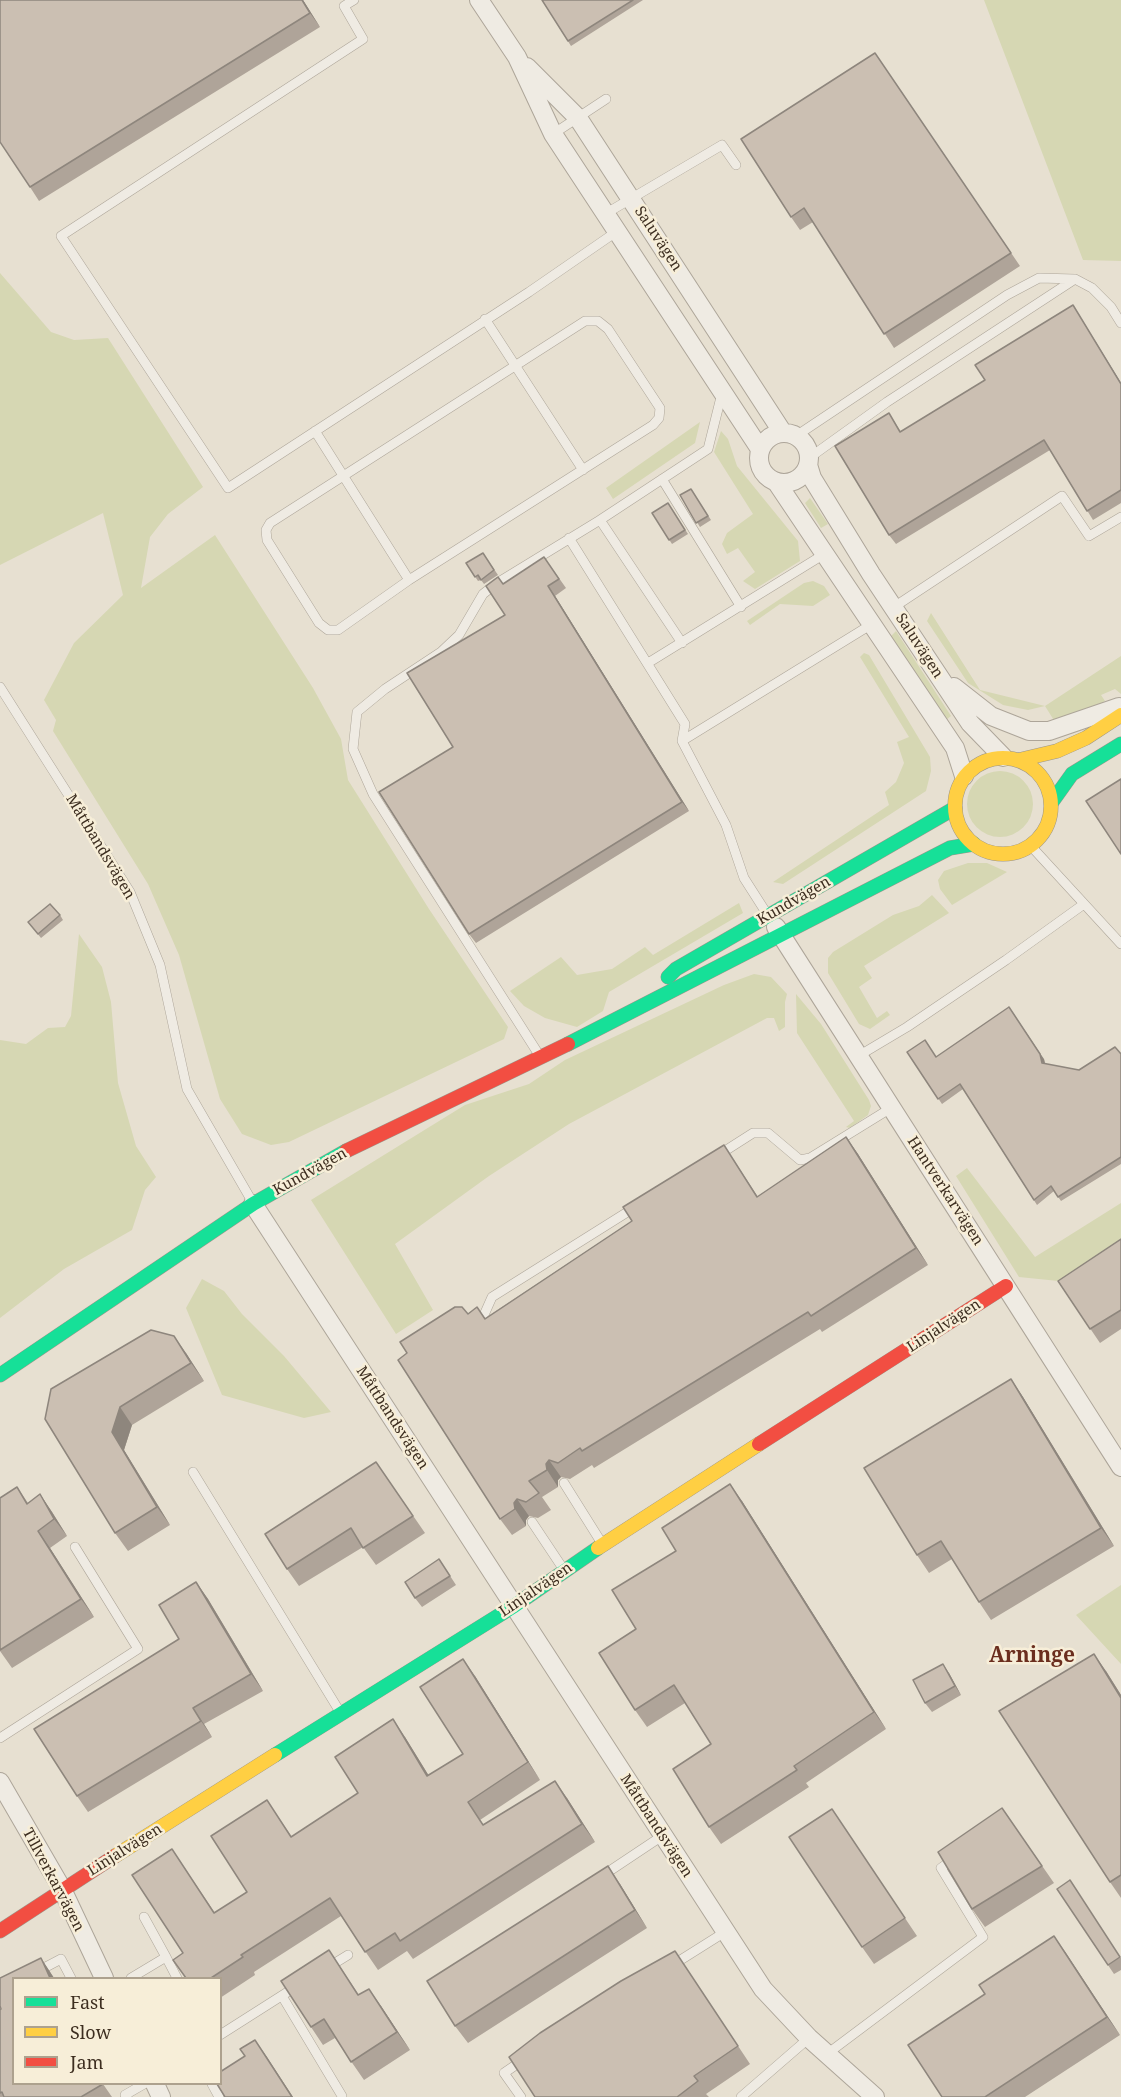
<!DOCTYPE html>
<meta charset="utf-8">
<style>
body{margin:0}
#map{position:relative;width:1121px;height:2097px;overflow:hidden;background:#e7e0d1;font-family:"Noto Serif",serif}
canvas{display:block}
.legend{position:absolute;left:12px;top:1977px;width:210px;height:108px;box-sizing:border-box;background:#f7eed8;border:2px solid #ada18e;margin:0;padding:8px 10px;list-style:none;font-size:18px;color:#3d2e20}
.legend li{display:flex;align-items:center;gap:12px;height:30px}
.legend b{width:30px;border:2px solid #ada18e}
</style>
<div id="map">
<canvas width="1121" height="2097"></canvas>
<ul class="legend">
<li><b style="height:8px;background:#16e098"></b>Fast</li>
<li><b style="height:8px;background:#ffcf43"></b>Slow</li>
<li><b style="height:8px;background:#f24e42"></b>Jam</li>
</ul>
</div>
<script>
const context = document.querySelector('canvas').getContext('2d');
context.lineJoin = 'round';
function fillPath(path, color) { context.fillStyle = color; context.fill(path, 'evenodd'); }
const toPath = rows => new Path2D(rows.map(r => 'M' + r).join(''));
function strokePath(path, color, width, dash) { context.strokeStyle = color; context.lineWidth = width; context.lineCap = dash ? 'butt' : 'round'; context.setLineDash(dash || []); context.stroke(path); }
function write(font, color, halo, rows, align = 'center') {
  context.font = font + ' "Noto Serif",serif'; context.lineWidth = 5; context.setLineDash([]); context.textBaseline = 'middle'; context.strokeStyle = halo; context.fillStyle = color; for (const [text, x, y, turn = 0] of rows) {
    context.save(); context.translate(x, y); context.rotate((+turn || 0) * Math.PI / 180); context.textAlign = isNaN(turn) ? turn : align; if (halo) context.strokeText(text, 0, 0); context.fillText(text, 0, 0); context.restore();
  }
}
fillPath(toPath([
 [984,0,1121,0,1121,261,1083,260],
 [0,273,51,332,74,340,108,338,203,487,168,514,150,537,141,588,215,535,313,688,341,739,348,780,429,909,508,1027,504,1039,289,1142,271,1145,242,1134,220,1099,179,955,148,884,53,731,56,720,44,700,74,643,123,595,103,513,0,565],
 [700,422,695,443,613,499,606,488],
 [721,431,728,439,737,466,798,541,800,561,755,589,743,581,755,572,738,548,727,554,722,544,727,533,753,514,714,452],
 [810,498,828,524,821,528,805,503],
 [813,581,824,586,830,595,813,606,780,604,750,625,747,621,804,583],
 [931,613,980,690,1045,706,1121,656,1121,694,1115,689,1101,695,1105,701,1075,719,1055,722,1045,706,1028,710,1003,705,968,683,927,621],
 [896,631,951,716,946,720,891,636],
 [864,653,869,655,930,757,931,771,926,791,783,884,773,882,889,805,885,792,896,782,904,763,897,742,909,737,860,657],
 '967 804a33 33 0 1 1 66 0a33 33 0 1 1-66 0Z',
 [968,863,987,863,1007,872,952,905,940,889,938,880,944,871],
 [932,895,949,913,864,966,872,978,859,987,877,1018,887,1011,890,1015,870,1029,859,1024,828,973,828,958,833,952,893,915,919,906],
 [739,903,743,913,609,992,603,1011,577,1027,545,1018,524,1006,510,991,561,957,577,975,612,969,645,947,653,955],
 [79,934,102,967,111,1002,118,1083,136,1146,156,1177,145,1190,132,1230,64,1269,0,1318,0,1040,26,1044,48,1028,65,1027,71,1016],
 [754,974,771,977,787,994,785,1002,785,1027,779,1031,774,1018,767,1018,569,1124,489,1176,395,1244,433,1310,396,1334,311,1200,465,1105,529,1084,565,1060,724,985],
 [796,994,821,1024,869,1100,871,1106,868,1115,850,1128,846,1127,854,1121,797,1033],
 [967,1168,1035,1257,1121,1203,1121,1257,1078,1283,1019,1277,956,1176],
 [202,1279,224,1291,242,1314,284,1356,331,1412,304,1418,222,1395,186,1308],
 [1121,1585,1121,1664,1076,1615]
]), '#d6d7b3');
const lane = toPath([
 [354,0,344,6,363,39,61,236,228,488,529,292,616,232],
 [553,134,606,99],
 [605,214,722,145,736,165],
 [485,319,583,470],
 [585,321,598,321,608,329,660,408,659,418,653,425,409,580,338,630,328,630,319,623,267,540,266,530,270,523,585,321],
 [315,431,409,580],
 [796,436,1007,295,1039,278,1075,279,1092,288,1111,307,1121,323],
 [809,458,887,402,1075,279],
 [662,479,741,607],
 [600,520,708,449,722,393],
 [569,538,685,724,682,741,726,825,744,878,767,914],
 [894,607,1062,496,1089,536,1121,517],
 [648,663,826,553],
 [0,687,130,892,160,965,187,1089,253,1203],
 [682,741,872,624],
 [1030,845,1121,944],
 [860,1055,907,1027,1006,960,1084,904],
 [541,1058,373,794,353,749,357,712,385,689,441,652,459,635,483,594,497,583,600,520,682,643],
 [717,1156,753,1133,768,1133,800,1160,810,1158,891,1108],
 [480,1324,492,1297,637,1206],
 [193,1472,340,1712],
 [564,1483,601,1542],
 [532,1522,564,1570],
 [0,1738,138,1649,75,1547],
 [602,1876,662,1836],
 [144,1917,166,1957],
 [671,1966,725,1932],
 [327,1968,348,1955],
 [25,1978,61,1959,71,1978],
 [131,1978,166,1957,177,1978],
 [282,1996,342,2096],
 [220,2035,297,1986],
 [827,2054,983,1937,941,1868,955,1858],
 [212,2084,219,2097],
 [127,2097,125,2095,144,2084],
 [521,2097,504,2073,523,2060],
 [741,2097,809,2038]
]);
const street = toPath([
 [479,0,517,57,553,134,760,449],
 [527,67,578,118,783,433],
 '759 458a25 25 0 1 1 50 0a25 25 0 1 1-50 0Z',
 [808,465,812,478,871,574,970,723,1003,757],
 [777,483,955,748,964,776],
 [954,687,991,716,1029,731,1049,731,1119,707],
 [776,927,1121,1467],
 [253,1204,763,1989,809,2038,875,2097],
 [0,1782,62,1889,104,1978],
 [155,2084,161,2097]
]);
const fast = toPath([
 [1052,802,1072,774,1121,744],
 [668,977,676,969,955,808],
 [568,1044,950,848,974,844],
 [0,1375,253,1204,346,1151],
 [275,1755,514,1606,598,1548]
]);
const slow = toPath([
 '955 806a48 48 0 1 1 96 0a48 48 0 1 1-96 0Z',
 [1019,760,1057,751,1086,738,1121,715],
 [598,1548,759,1444],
 [115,1856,275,1755]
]);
const jam = toPath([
 [346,1151,568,1044],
 [759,1444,1006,1286],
 [0,1931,115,1856]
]);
strokePath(lane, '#ada599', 10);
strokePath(street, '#ada599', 20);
strokePath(fast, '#9c958a', 15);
strokePath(slow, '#9c958a', 15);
strokePath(jam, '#9c958a', 15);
strokePath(lane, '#efebe3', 9);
strokePath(street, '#efebe3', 18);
strokePath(fast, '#16e098', 14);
strokePath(slow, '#ffcf43', 14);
strokePath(jam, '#f24e42', 14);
fillPath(toPath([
 [303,0,320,27,39,201,30,187],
 [542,0,643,0,571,46],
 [875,53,1020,266,894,348,813,222,800,230,791,217],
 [1073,305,1121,383,1121,503,1093,520,1050,450,896,544,889,535,889,413,901,432,985,380],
 [691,489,711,520,700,527,680,495],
 [668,503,688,534,672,544,652,513],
 [483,553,498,575,484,584,481,580,478,581,466,563],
 [544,557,566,588,555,596,689,811,476,943,469,934,453,747,505,615],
 [60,915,63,920,41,938,28,922],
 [907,1052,936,1057,1044,1059,1045,1064,1079,1070,1121,1054,1121,1164,1061,1201,1054,1191,1037,1205,963,1089,942,1104],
 [846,1137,858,1154,928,1265,822,1332,820,1329,594,1468,592,1465,570,1479,561,1477,558,1480,558,1487,542,1497,551,1510,538,1518,529,1516,526,1520,526,1526,512,1535,500,1519,468,1314,477,1307,485,1318,632,1221,724,1145,757,1197],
 [1121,1239,1121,1329,1100,1343,1058,1281],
 [186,1353,204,1381,132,1425,124,1450,170,1525,128,1551,115,1533,51,1389],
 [1011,1379,1023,1397,1114,1546,991,1620,979,1602,952,1559,929,1573,917,1555],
 [376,1462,425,1533,376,1565,363,1547,299,1586,287,1569],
 [17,1487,28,1503,40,1494,52,1512,67,1536,50,1548,94,1617,12,1668,0,1651,0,1498],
 [742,1501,886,1729,806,1783,809,1787,721,1844,709,1827,711,1744,685,1703,647,1727,635,1710,636,1629,676,1551],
 [439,1559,456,1585,422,1607,415,1598],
 [196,1582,208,1599,263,1691,204,1724,212,1737,88,1812,77,1796,179,1639],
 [1106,1671,1121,1695,1121,1898,1110,1882],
 [949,1673,961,1695,932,1712,925,1703],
 [475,1676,540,1780,480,1820,484,1825,567,1798,595,1842,413,1959,407,1951,378,1970,341,1916,254,1972,255,1975,220,1998,220,1978,186,1978,183,1953,172,1849,215,1913,247,1892,279,1818,292,1837,358,1793,405,1737,429,1776,463,1754],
 [1002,1808,1054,1883,985,1927,972,1909],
 [844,1827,917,1936,874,1964,862,1947],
 [620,1884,647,1928,468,2043,455,2026],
 [1057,1889,1121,1958,1121,1970,1114,1974],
 [1054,1936,1120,2035,1025,2097,942,2097,985,1994],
 [329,1950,359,1995,381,2006,410,2050,364,2080,335,2038,323,2045,311,2027],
 [675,1951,750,2064,706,2094,709,2097,535,2097],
 [41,1958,54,1978,14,1978,14,2084,103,2084,112,2097,0,2097,0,2010,1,2009,0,2006,0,1978]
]), '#afa499');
fillPath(toPath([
 [302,0,303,0,320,27,310,13],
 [1073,305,1121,383,1121,384],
 [548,586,555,596,689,811,682,802],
 [1009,1007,1044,1059,1046,1068],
 [846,1137,858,1154,928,1265,916,1248],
 [724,1145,735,1162,769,1214,757,1197],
 [174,1336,186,1353,204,1381,191,1363],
 [1011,1379,1023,1397,1114,1546,1101,1528],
 [120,1407,132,1425,124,1450,170,1525,157,1507,112,1432],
 [549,1460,561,1477,558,1480,558,1487,547,1470,546,1464],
 [730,1484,742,1501,886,1729,874,1712],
 [40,1494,52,1512,67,1536,54,1519],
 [517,1499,529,1516,526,1520,526,1526,515,1509,514,1503],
 [38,1531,50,1548,94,1617,81,1599],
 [196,1582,208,1599,263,1691,251,1674],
 [1094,1654,1106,1671,1121,1695,1121,1698],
 [463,1659,475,1676,540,1780,528,1762],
 [943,1664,949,1673,961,1695,955,1686],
 [193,1708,204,1724,212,1737,201,1721],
 [393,1719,405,1737,440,1794,427,1776],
 [555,1781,567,1798,595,1842,582,1824],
 [608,1866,620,1884,647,1928,635,1910],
 [1054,1936,1066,1953,1120,2035,1107,2017],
 [41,1958,52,1975,54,1978,50,1978],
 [369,1989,381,2006,410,2050,397,2032],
 [255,2040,267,2057,293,2097,292,2097]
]), '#8e867d');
const building = toPath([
 [0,0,302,0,310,13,30,187,0,142,0,0],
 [542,0,633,0,568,41,542,0],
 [875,53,1011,253,884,334,804,208,791,217,741,139,875,53],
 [1073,305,1121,384,1121,490,1087,511,1044,440,889,535,835,446,889,413,900,432,985,380,975,365,1073,305],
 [691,489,708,516,696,523,680,495,691,489],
 [668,503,685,530,669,540,652,513,668,503],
 [483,553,494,570,481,580,478,575,475,577,466,563,483,553],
 [544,557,559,579,548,586,682,802,469,934,379,792,453,747,407,673,505,615,486,586,498,577,503,584,544,557],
 [1121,779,1121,854,1086,801,1121,779],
 [50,904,60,915,38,934,28,922,50,904],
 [1009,1007,1040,1054,1042,1063,1079,1070,1115,1047,1121,1054,1121,1157,1058,1197,1051,1186,1034,1200,960,1084,938,1099,907,1052,925,1040,936,1057,1009,1007],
 [846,1137,916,1248,811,1316,808,1312,582,1451,580,1448,558,1463,549,1460,546,1464,547,1470,529,1481,539,1493,526,1502,517,1499,514,1503,515,1509,500,1519,398,1360,407,1353,400,1342,455,1307,462,1307,468,1314,477,1307,485,1319,632,1221,623,1207,724,1145,757,1197,846,1137],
 [1121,1239,1121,1310,1090,1329,1058,1281,1121,1239],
 [151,1330,174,1336,191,1363,120,1407,112,1432,157,1507,115,1533,45,1419,51,1389,151,1330],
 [1011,1379,1101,1528,979,1602,941,1541,917,1555,864,1468,1011,1379],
 [376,1462,413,1516,363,1548,351,1528,287,1569,265,1534,376,1462],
 [730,1484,874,1712,794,1766,797,1770,709,1827,673,1769,711,1744,674,1685,635,1710,599,1653,636,1629,612,1590,676,1551,662,1528,730,1484],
 [17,1487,27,1504,40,1494,54,1519,38,1531,81,1599,0,1650,0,1498,17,1487],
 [439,1559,450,1576,415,1598,405,1582,439,1559],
 [196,1582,251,1674,193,1708,201,1721,77,1796,34,1729,179,1639,159,1605,196,1582],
 [1094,1654,1121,1698,1121,1875,1110,1882,999,1711,1094,1654],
 [463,1659,528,1762,468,1802,483,1825,555,1781,582,1824,400,1941,395,1933,365,1952,330,1898,241,1955,243,1957,211,1978,186,1978,173,1960,183,1953,132,1875,172,1849,214,1913,247,1892,211,1836,267,1800,291,1837,358,1793,335,1757,393,1719,427,1776,463,1754,420,1687,463,1659],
 [943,1664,955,1686,925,1703,913,1680,943,1664],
 [1002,1808,1042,1866,972,1909,938,1852,1002,1808],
 [832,1809,905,1918,862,1947,789,1837,832,1809],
 [608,1866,635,1910,455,2026,427,1981,608,1866],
 [1070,1880,1120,1957,1108,1965,1057,1889,1070,1880],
 [1054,1936,1107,2017,985,2097,942,2097,908,2045,985,1994,979,1985,1054,1936],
 [329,1950,358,1995,369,1989,397,2032,351,2062,324,2019,311,2027,281,1981,329,1950],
 [675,1951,738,2046,694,2076,698,2081,677,2097,535,2097,509,2057,540,2033,621,1981,675,1951],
 [41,1958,50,1978,14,1978,14,2084,103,2084,81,2097,4,2097,2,2092,0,2093,0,2010,1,2009,0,2006,0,1978,41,1958],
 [255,2040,292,2097,225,2097,217,2084,220,2084,220,2072,245,2056,240,2049,255,2040]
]);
fillPath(building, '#cbbfb2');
strokePath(building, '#8e867d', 1.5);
write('15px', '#3d2e20', '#f7eed8', [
 ["Saluvägen",658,239,57],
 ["Saluvägen",919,646,57],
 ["Måttbandsvägen",100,847,59],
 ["Kundvägen",794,901,-30],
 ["Kundvägen",310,1172,-29],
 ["Hantverkarvägen",945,1191,57],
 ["Linjalvägen",944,1326,-33],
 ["Måttbandsvägen",392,1418,57],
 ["Linjalvägen",536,1590,-34],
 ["Måttbandsvägen",656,1826,57],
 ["Linjalvägen",125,1850,-32],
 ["Tillverkarvägen",53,1880,62]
]);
write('bold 21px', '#6b2e1e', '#f7eed8', [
 ["Arninge",1032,1656]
]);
</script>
